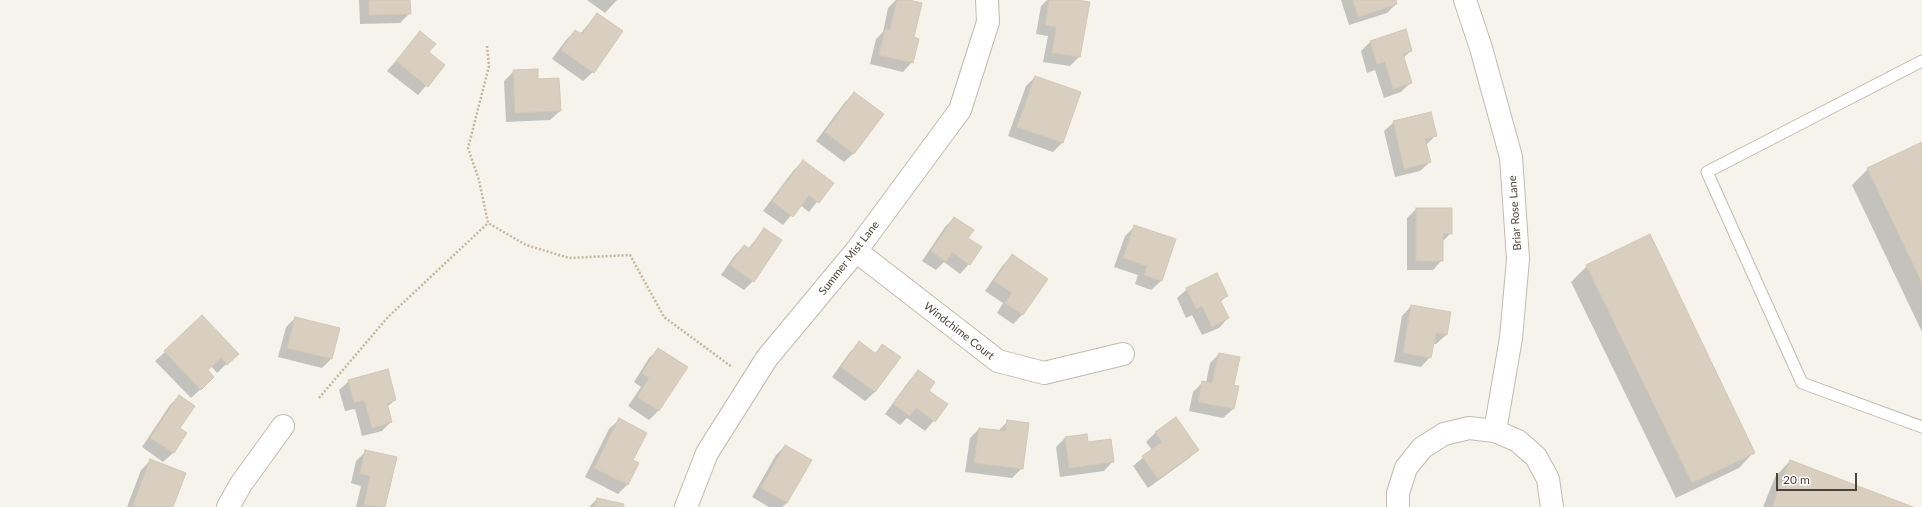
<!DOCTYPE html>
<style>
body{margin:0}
#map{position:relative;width:1922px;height:507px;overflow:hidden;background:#f6f3ec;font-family:Lato,sans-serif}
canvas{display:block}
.scale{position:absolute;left:1776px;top:473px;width:81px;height:18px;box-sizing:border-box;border:2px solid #4b4439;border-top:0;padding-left:5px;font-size:12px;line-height:14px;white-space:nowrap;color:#4b4439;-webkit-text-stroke:3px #fff;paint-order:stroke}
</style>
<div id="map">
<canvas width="1922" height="507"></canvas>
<div class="scale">20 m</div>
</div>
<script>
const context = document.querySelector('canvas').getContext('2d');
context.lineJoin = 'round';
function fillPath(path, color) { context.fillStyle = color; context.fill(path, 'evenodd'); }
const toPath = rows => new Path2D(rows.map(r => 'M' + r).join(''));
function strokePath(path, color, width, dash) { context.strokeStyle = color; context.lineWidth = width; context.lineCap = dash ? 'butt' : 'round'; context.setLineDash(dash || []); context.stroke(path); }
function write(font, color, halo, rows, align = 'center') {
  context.font = font + ' Lato,sans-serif'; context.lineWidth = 3.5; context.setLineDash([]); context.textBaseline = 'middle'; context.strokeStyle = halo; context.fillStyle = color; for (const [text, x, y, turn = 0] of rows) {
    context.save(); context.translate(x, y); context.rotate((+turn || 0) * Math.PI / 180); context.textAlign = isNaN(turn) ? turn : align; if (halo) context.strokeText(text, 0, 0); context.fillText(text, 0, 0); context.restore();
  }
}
fillPath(toPath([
 [359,0,409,0,410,13,400,23,360,24],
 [587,0,617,0,605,13],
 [896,0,905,0,913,38,912,62,903,72,870,64,876,39,883,32,888,8],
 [1047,0,1071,0,1089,3,1079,57,1070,66,1043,62,1048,36,1036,34,1041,6],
 [1341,0,1395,0,1396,4,1387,13,1349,25],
 [597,14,593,72,583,81,552,59,566,40,575,31,580,34],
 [420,33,428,52,444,65,418,95,387,71],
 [1370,42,1411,51,1403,58,1410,83,1401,92,1384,98,1375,70,1367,73,1361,51],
 [514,71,537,80,560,111,550,120,506,122,504,81],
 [1035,77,1080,93,1062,143,1053,152,1008,136,1026,86],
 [854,93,854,153,844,162,816,141,845,102],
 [1394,122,1436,135,1426,145,1430,162,1420,171,1395,177,1384,131],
 [1922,143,1922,332,1852,185,1868,169],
 [803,161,832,183,809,212,800,205,783,225,763,211,793,171],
 [1416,209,1451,209,1451,233,1442,242,1442,260,1433,270,1407,270,1407,218],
 [954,218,967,238,969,264,960,274,944,262,936,270,922,261,945,227],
 [1135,226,1161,281,1151,290,1135,284,1138,275,1114,267,1125,236],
 [764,229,753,281,744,290,721,275,735,255,744,246,748,249],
 [1012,256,1046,279,1022,315,1013,324,997,313,1003,303,985,291,1003,265],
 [1587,266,1754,452,1739,468,1676,498,1571,282],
 [1187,289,1227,296,1220,302,1228,318,1219,328,1202,335,1192,315,1186,318,1177,298],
 [1411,306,1449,313,1446,335,1436,344,1433,344,1430,357,1421,367,1394,362,1402,316],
 [295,318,331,359,322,368,278,357,286,327],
 [860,343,874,354,883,345,900,358,875,392,865,401,832,377,850,352],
 [659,349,658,411,649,420,628,406,641,387,634,382,649,358],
 [165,352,237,354,217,373,211,366,206,370,204,386,191,398,155,361],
 [1219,354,1233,409,1223,418,1189,411,1193,392,1203,382,1206,383,1210,363],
 [919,371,928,391,947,405,925,431,907,418,900,425,885,414,909,381],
 [349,381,395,400,387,407,391,422,382,431,362,436,355,409,345,411,339,390],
 [179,396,178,429,186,433,173,453,163,462,142,447,170,405],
 [1175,418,1198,450,1188,459,1148,488,1133,466,1152,450,1146,442,1155,433],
 [619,420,632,461,638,464,627,485,618,494,585,477,609,429],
 [1008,421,1022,468,1012,478,965,472,970,438,979,429,998,431],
 [1065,438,1087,443,1113,461,1104,471,1060,477,1056,447],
 [785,446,811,460,787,503,782,507,769,507,752,497,776,455],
 [366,451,395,458,384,507,356,507,361,486,351,483,356,461],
 [151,460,171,507,127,507,141,470],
 [1790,461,1910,507,1763,507,1775,477],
 [597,499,622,507,589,507]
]), '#0003');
const building = toPath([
 [369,0,410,0,411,14,369,15,369,0],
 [897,0,909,0,922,3,914,37,919,39,913,63,879,55,885,29,890,30,897,0],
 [1049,0,1077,0,1090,2,1080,57,1052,53,1056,27,1045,25,1049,0],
 [1353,0,1396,0,1397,4,1358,17,1353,0],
 [597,13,623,31,594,73,561,50,575,30,582,34,597,13],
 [1406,29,1412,51,1403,54,1412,83,1393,89,1385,62,1377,64,1370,41,1406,29],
 [420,31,436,44,429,52,445,65,428,87,396,61,420,31],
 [538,69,538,79,559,78,561,111,515,113,513,70,538,69],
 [1035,76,1081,92,1063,143,1017,127,1035,76],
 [854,92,884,114,854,154,825,132,854,92],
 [1431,112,1437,136,1425,139,1431,162,1404,169,1393,121,1431,112],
 [1922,142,1922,283,1867,168,1922,142],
 [803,160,834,183,819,203,809,195,793,217,772,201,803,160],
 [1416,208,1452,208,1452,234,1443,233,1443,261,1416,261,1416,208],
 [954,217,974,230,968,238,982,247,970,265,952,252,946,262,931,251,954,217],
 [1134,225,1176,239,1162,281,1144,275,1147,266,1123,258,1134,225],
 [764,228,782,240,754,282,730,265,744,245,750,249,764,228],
 [1650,234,1755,453,1692,483,1586,265,1650,234],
 [1012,254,1048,279,1023,315,1005,303,1012,293,994,281,1012,254],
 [1217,273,1228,296,1220,300,1229,318,1212,327,1202,306,1196,309,1186,288,1217,273],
 [1411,305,1451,312,1447,335,1436,333,1431,358,1403,353,1411,305],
 [202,315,239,354,227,365,221,358,208,370,214,377,201,390,164,351,202,315],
 [295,317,340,328,332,359,287,348,295,317],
 [859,341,876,354,882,344,901,357,875,392,841,367,859,341],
 [658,348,688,367,659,411,637,397,649,378,642,373,658,348],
 [1219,353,1240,357,1234,385,1239,386,1234,409,1198,402,1202,381,1212,383,1219,353],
 [388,369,396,400,387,403,392,422,372,428,364,400,354,403,348,380,388,369],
 [918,370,935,382,929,391,948,404,935,422,916,408,910,416,893,404,918,370],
 [179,395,195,406,180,428,187,433,174,453,150,438,179,395],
 [1176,417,1199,450,1158,479,1142,456,1162,442,1155,432,1176,417],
 [619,418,647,433,633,460,639,463,628,485,594,468,619,418],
 [1007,420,1029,423,1023,469,974,463,979,428,1005,431,1007,420],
 [1087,434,1088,442,1111,439,1114,462,1069,468,1065,437,1087,434],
 [785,445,812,460,787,503,761,488,785,445],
 [365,450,397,457,385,507,364,505,370,476,360,474,365,450],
 [150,459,186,473,173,507,138,507,133,505,150,459],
 [1790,460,1913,507,1772,507,1790,460],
 [597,498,624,504,623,507,595,507,597,498]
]);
fillPath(building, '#d8cfc1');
strokePath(building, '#d3c7b4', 1);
const lane = toPath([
 [1922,61,1707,172,1802,383,1922,427]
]);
const street = toPath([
 [1465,0,1481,48,1511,157,1518,259,1511,338,1495,431],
 [856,251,998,361,1044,373,1123,354],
 [228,507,241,484,283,426],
 [686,507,707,453,767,358,856,251,960,110,988,22,987,0],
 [1398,507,1398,493,1406,468,1422,448,1444,434,1469,428,1495,431,1518,441,1536,457,1548,479,1552,507]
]);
strokePath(lane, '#c2bbae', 13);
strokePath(street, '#c2bbae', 24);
strokePath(toPath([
 [487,46,489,66,468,148,479,180,488,223,526,245,569,258,630,255,664,317,732,367],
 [319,398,388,317,488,223]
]), '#c4b79f', 2.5, [2, 2]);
strokePath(lane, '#fff', 11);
strokePath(street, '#fff', 22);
write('11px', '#4b4439', '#fff', [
 ["Briar Rose Lane",1515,213,-94],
 ["Summer Mist Lane",849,258,-52],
 ["Windchime Court",959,331,38]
]);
</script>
